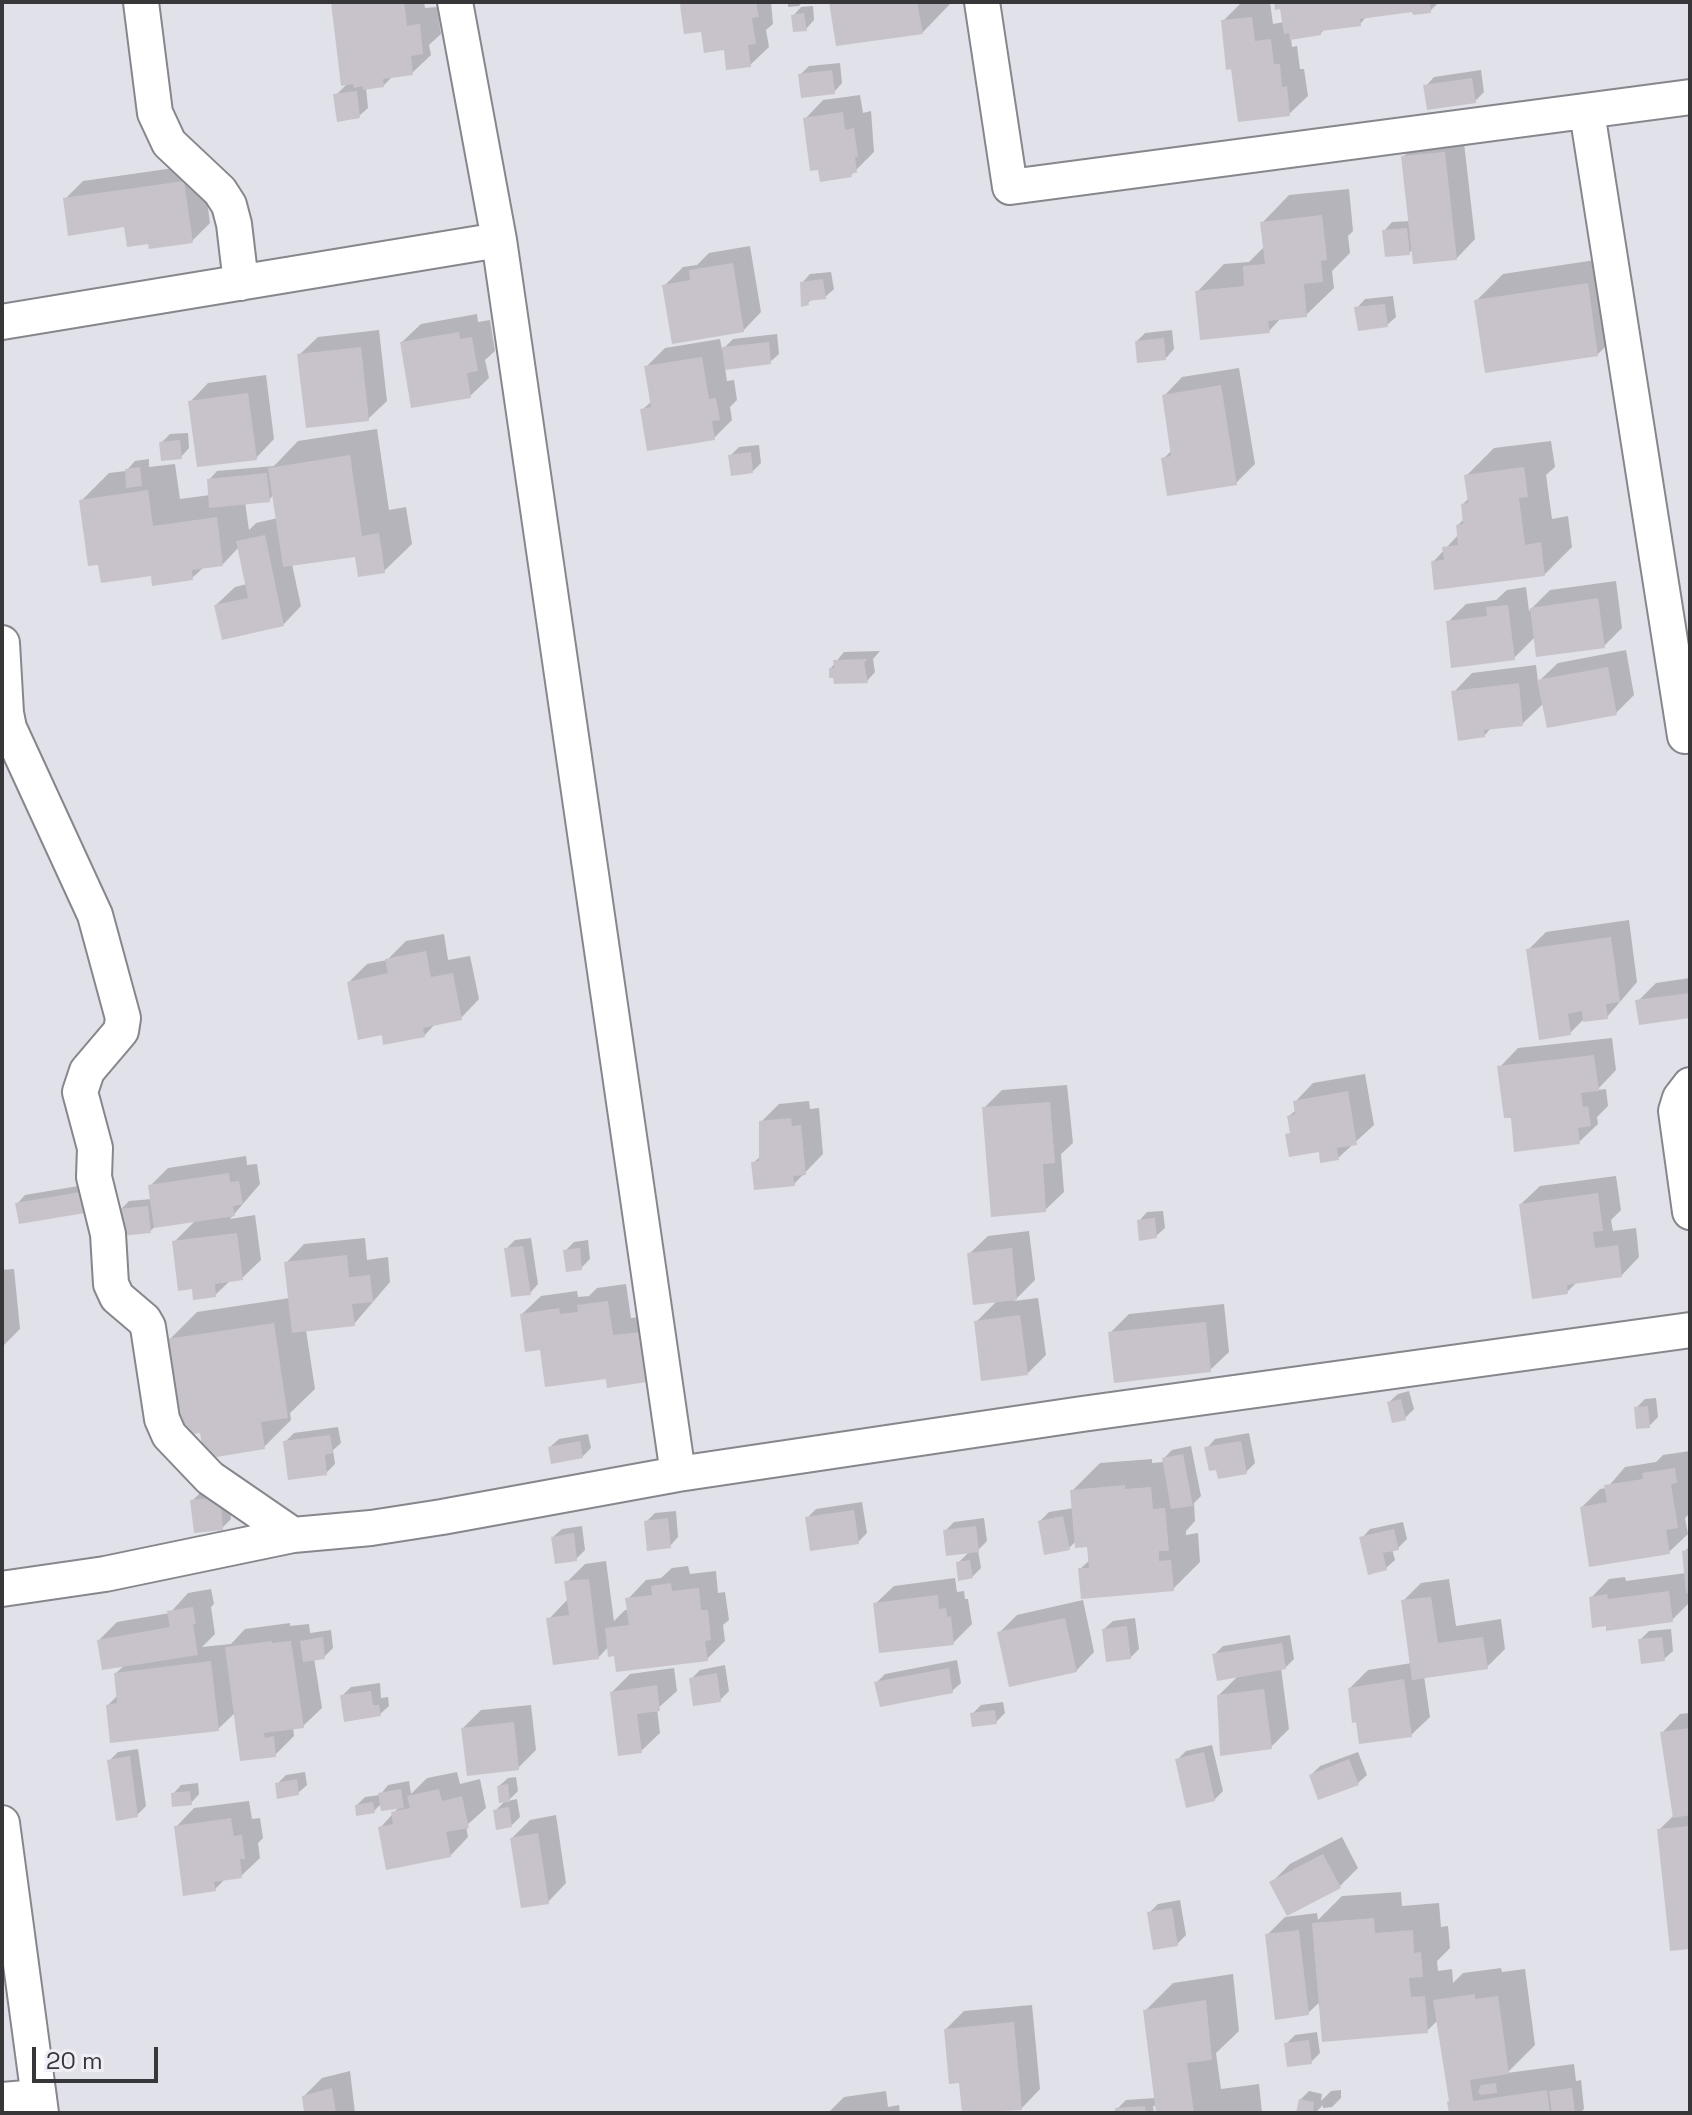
<!DOCTYPE html>
<style>
body{margin:0}
#map{position:relative;width:1692px;height:2115px;overflow:hidden;background:#e1e1e9;font-family:"Space Grotesk",sans-serif}
canvas{display:block}
.frame{position:absolute;inset:0;border:4px solid #373639;pointer-events:none}
.scale{position:absolute;left:32px;top:2047px;width:126px;height:36px;box-sizing:border-box;border:4px solid #373639;border-top:0;padding-left:10px;font-size:24px;line-height:28px;white-space:nowrap;color:#373639;-webkit-text-stroke:6px #efeef6;paint-order:stroke}
</style>
<div id="map">
<canvas width="1692" height="2115"></canvas>
<div class="frame"></div>
<div class="scale">20 m</div>
</div>
<script>
const context = document.querySelector('canvas').getContext('2d');
context.lineJoin = 'round';
function fillPath(path, color) { context.fillStyle = color; context.fill(path, 'evenodd'); }
const toPath = rows => new Path2D(rows.map(r => 'M' + r).join(''));
function strokePath(path, color, width, dash) { context.strokeStyle = color; context.lineWidth = width; context.lineCap = dash ? 'butt' : 'round'; context.setLineDash(dash || []); context.stroke(path); }
fillPath(toPath([
 [333,2,424,2,425,8,437,7,441,34,429,45,431,55,412,73,393,76,384,85,366,88,368,108,359,116,336,95,348,83],
 [685,2,771,2,773,24,766,30,769,47,750,65,726,48],
 [788,2,802,2,799,6,788,7],
 [832,2,949,2,950,4,923,32],
 [1270,2,1273,24,1284,22,1282,7,1276,2,1439,2,1430,11,1414,9,1367,16,1360,24,1325,29,1320,34,1291,38,1292,47,1297,46,1300,69,1304,69,1308,96,1289,114,1233,67,1223,21,1241,3],
 [813,6,814,20,806,29,793,16,801,7],
 [840,63,842,83,834,92,800,75,809,66],
 [1481,70,1484,92,1475,101,1426,86,1434,77],
 [860,95,863,113,871,111,874,152,851,175,805,119,823,100],
 [1463,134,1475,239,1457,258,1413,249,1409,253,1384,231,1392,222,1410,221,1403,157,1421,139],
 [202,164,210,223,192,241,150,242,125,225,65,199,83,181],
 [1349,189,1353,231,1348,236,1350,253,1332,271,1334,288,1306,315,1281,318,1269,331,1197,292,1224,264,1249,262,1265,246,1262,223,1289,195],
 [750,246,761,312,743,331,664,286,683,267,697,265,709,253],
 [1615,257,1625,327,1598,354,1476,301,1503,274],
 [831,272,834,289,825,297,812,299,808,303,802,283,810,274],
 [1393,296,1396,317,1387,325,1357,308,1365,299],
 [477,314,478,322,490,320,495,351,485,360,489,378,470,396,402,342,421,324],
 [379,330,387,401,368,419,299,355,318,337],
 [1172,330,1174,349,1166,358,1137,341,1145,333],
 [777,334,779,354,770,362,725,368,727,381,734,380,737,400,730,407,732,420,714,438,642,410,652,401,646,367,665,348,720,339,722,350,733,339],
 [1239,368,1255,464,1236,483,1163,459,1172,450,1164,396,1182,377],
 [266,375,274,439,256,458,190,402,208,383],
 [377,429,389,510,406,507,412,544,384,571,357,554,292,564,301,606,283,625,216,605,235,587,247,584,239,547,223,564,204,567,192,578,153,574,81,501,109,473,126,471,135,461,149,459,149,467,175,464,180,499,210,495,209,480,217,471,274,466,298,441],
 [274,494,278,518,256,523,249,530,245,502,269,500],
 [188,433,189,448,181,457,161,443,170,434],
 [1551,441,1555,467,1546,475,1552,519,1568,516,1572,547,1545,574,1433,562,1459,534,1458,525,1465,518,1463,504,1469,498,1466,476,1494,448],
 [759,445,761,463,753,471,730,456,739,447],
 [1616,581,1622,628,1604,646,1536,636,1514,658,1448,622,1466,604,1496,600,1507,590,1526,587,1529,611,1550,590],
 [1626,650,1634,695,1616,713,1544,703,1522,724,1491,728,1484,736,1454,692,1472,673,1536,665,1538,682,1558,663],
 [880,651,873,659,875,672,867,681,831,668,844,652],
 [1629,920,1637,982,1607,1017,1583,1020,1570,1033,1528,950,1546,932],
 [444,934,448,960,470,956,479,999,461,1018,436,1023,424,1036,383,1033,349,982,367,964,387,960,406,941],
 [1690,978,1690,1016,1638,1001,1656,983],
 [1612,1038,1616,1070,1597,1090,1606,1089,1608,1106,1597,1117,1598,1124,1579,1142,1513,1115,1500,1067,1518,1048],
 [1365,1074,1374,1125,1338,1158,1288,1135,1292,1130,1289,1116,1296,1110,1295,1102,1313,1083],
 [1067,1085,1073,1143,1061,1154,1064,1192,1045,1210,984,1108,1002,1090],
 [809,1101,810,1109,819,1108,823,1154,794,1184,753,1163,761,1156,761,1122,779,1104],
 [246,1156,247,1165,257,1164,260,1184,230,1219,255,1215,261,1260,242,1278,231,1280,215,1295,193,1287,174,1242,196,1220,156,1226,150,1231,120,1210,129,1201,152,1199,150,1186,168,1168],
 [1616,1176,1621,1210,1611,1220,1613,1231,1636,1228,1639,1257,1621,1276,1578,1281,1567,1292,1521,1204,1540,1186],
 [90,1184,93,1203,84,1211,17,1204,25,1195],
 [1163,1211,1165,1228,1156,1236,1139,1221,1147,1212],
 [1029,1231,1035,1280,1014,1301,1038,1298,1046,1355,1028,1373,976,1322,998,1300,969,1254,988,1236],
 [365,1238,367,1260,388,1257,390,1282,354,1324,306,1330,315,1389,290,1413,291,1420,264,1447,202,1431,170,1339,197,1312,290,1298,286,1263,304,1244],
 [531,1238,538,1284,530,1293,506,1249,515,1240],
 [588,1240,590,1259,581,1268,565,1251,574,1242],
 [14,1269,20,1329,2,1347,2,1270],
 [626,1284,631,1318,658,1315,665,1362,646,1380,607,1377,542,1348,522,1314,541,1296,577,1291,578,1297,589,1296,597,1288],
 [1224,1304,1229,1352,1210,1370,1110,1333,1129,1314],
 [1409,1391,1414,1409,1405,1418,1389,1402,1398,1394],
 [1656,1398,1658,1417,1649,1426,1636,1408,1645,1399],
 [338,1427,341,1443,333,1450,335,1464,326,1473,285,1442,294,1433],
 [1249,1433,1255,1463,1246,1472,1207,1448,1215,1439],
 [588,1434,591,1448,582,1457,550,1447,559,1439],
 [1191,1446,1201,1496,1194,1503,1195,1521,1186,1531,1186,1535,1198,1533,1200,1562,1173,1589,1080,1569,1091,1559,1089,1544,1076,1541,1069,1548,1040,1521,1049,1512,1074,1508,1072,1491,1100,1463,1152,1459,1152,1463,1164,1462,1164,1458,1172,1450],
 [1690,1451,1690,1513,1685,1518,1688,1534,1669,1552,1582,1507,1600,1489,1607,1488,1625,1467,1656,1462,1663,1455],
 [228,1490,231,1519,222,1528,192,1501,201,1492],
 [862,1502,867,1533,858,1542,807,1518,816,1509],
 [676,1511,678,1537,670,1546,646,1522,655,1513],
 [984,1518,987,1541,978,1550,981,1568,972,1577,958,1563,970,1551,945,1531,954,1522],
 [1403,1522,1407,1539,1398,1548,1392,1549,1395,1560,1386,1568,1362,1538,1370,1529],
 [582,1526,585,1550,576,1559,553,1537,562,1529],
 [1690,1546,1690,1602,1672,1620,1591,1598,1609,1579,1625,1577,1626,1581,1686,1573,1684,1552],
 [606,1561,614,1621,625,1610,629,1610,628,1599,646,1580,661,1578,672,1568,688,1566,690,1574,716,1571,718,1593,725,1592,729,1620,723,1625,725,1641,707,1659,616,1654,609,1646,598,1658,549,1619,567,1600,567,1582,585,1564],
 [955,1578,957,1592,964,1591,965,1599,968,1599,972,1624,953,1643,875,1604,894,1586],
 [1449,1579,1456,1626,1501,1619,1505,1649,1487,1667,1424,1676,1430,1717,1411,1735,1358,1720,1350,1688,1368,1670,1412,1663,1403,1601,1421,1583],
 [211,1589,214,1604,211,1607,215,1634,202,1647,231,1644,245,1629,290,1623,290,1626,309,1624,310,1633,331,1630,333,1648,324,1657,314,1658,322,1708,303,1726,293,1727,294,1736,275,1755,236,1712,218,1729,108,1705,119,1694,116,1673,126,1664,99,1640,117,1622,170,1613,188,1593],
 [1083,1600,1094,1652,1076,1671,999,1633,1017,1615],
 [1135,1618,1139,1649,1130,1658,1104,1629,1113,1621],
 [1671,1629,1673,1651,1664,1659,1640,1640,1649,1631],
 [1290,1635,1294,1659,1286,1667,1281,1668,1289,1729,1271,1747,1219,1695,1239,1675,1214,1655,1223,1646],
 [957,1660,961,1683,952,1691,877,1682,885,1674],
 [725,1665,729,1691,720,1700,691,1679,700,1670],
 [674,1668,677,1691,657,1709,660,1733,641,1751,612,1692,630,1674],
 [380,1683,381,1698,388,1697,389,1706,380,1714,342,1696,351,1687],
 [1003,1702,1005,1713,996,1722,972,1714,981,1705],
 [531,1705,536,1750,518,1768,463,1728,481,1710],
 [1690,1713,1690,1947,1659,1830,1674,1815,1662,1733,1680,1714],
 [1212,1745,1223,1791,1214,1800,1178,1759,1186,1751],
 [138,1749,146,1806,137,1815,109,1761,118,1752],
 [1358,1752,1367,1775,1358,1783,1311,1775,1320,1766],
 [305,1772,307,1785,298,1793,277,1784,286,1775],
 [457,1772,460,1784,480,1779,486,1808,466,1826,468,1837,450,1856,380,1828,399,1807,381,1804,374,1811,357,1805,365,1797,380,1795,388,1785,409,1781,411,1794,427,1778],
 [516,1777,518,1791,508,1801,517,1799,520,1817,512,1825,495,1811,506,1800,499,1786,508,1778],
 [198,1783,199,1794,191,1803,173,1794,181,1785],
 [249,1801,252,1819,260,1818,263,1838,258,1843,260,1858,241,1876,226,1878,215,1889,176,1827,194,1808],
 [556,1815,566,1883,548,1902,512,1838,530,1820],
 [1342,1837,1358,1868,1340,1886,1287,1914,1272,1882,1290,1864],
 [1401,1892,1402,1906,1439,1903,1441,1927,1448,1926,1450,1948,1437,1961,1438,1971,1452,1969,1453,1983,1463,1973,1501,1968,1502,1972,1525,1969,1535,2045,1507,2073,1574,2064,1576,2081,1581,2080,1584,2109,1580,2113,1451,2113,1438,2020,1427,2031,1321,2001,1308,2013,1267,1935,1285,1917,1317,1913,1318,1920,1342,1896],
 [1180,1900,1186,1935,1177,1944,1149,1913,1158,1904],
 [1233,1974,1239,2031,1216,2053,1221,2089,1259,2084,1262,2113,1158,2113,1157,2106,1153,2106,1154,2113,1117,2113,1117,2109,1126,2100,1156,2098,1145,2011,1173,1983],
 [1032,2005,1040,2089,1022,2108,964,2113,961,2081,946,2029,964,2011],
 [1317,2032,1320,2053,1311,2062,1286,2044,1295,2035],
 [350,2071,355,2113,306,2113,304,2096,322,2078],
 [1341,2090,1341,2098,1332,2107,1323,2108,1323,2105,1315,2113,1298,2113,1300,2100,1309,2091,1322,2094,1321,2101,1331,2091],
 [886,2091,888,2107,899,2105,900,2113,828,2113,844,2097]
]), '#0003');
fillPath(toPath([
 [331,2,404,2,407,26,420,24,423,54,411,56,413,75,383,79,384,87,363,90,363,86,354,88,353,84,341,86],
 [684,2,756,2,759,17,752,18,756,44,748,45,751,67,726,70,724,50,704,53,701,32,684,34,680,5],
 [829,2,917,2,923,34,836,46],
 [1274,2,1430,2,1431,13,1413,15,1412,12,1360,19,1361,26,1321,31,1321,35,1290,40,1289,33,1284,34,1280,9,1275,10],
 [804,13,807,31,793,32,791,15],
 [1252,17,1255,41,1271,39,1274,64,1280,64,1282,87,1287,86,1290,116,1238,122,1231,69,1226,70,1221,20],
 [832,70,835,94,801,98,798,74],
 [1472,78,1476,103,1427,110,1423,85],
 [357,91,360,118,337,122,333,94],
 [843,112,845,130,854,128,858,157,855,157,857,173,851,173,852,177,820,182,818,170,810,171,803,118],
 [1445,152,1457,260,1413,264,1401,156],
 [184,181,193,243,149,249,148,244,127,247,124,227,68,236,63,198],
 [1322,215,1327,260,1321,261,1323,282,1304,284,1307,317,1268,321,1270,333,1200,340,1195,291,1244,286,1243,266,1265,264,1260,222],
 [1407,228,1410,255,1385,257,1382,230],
 [733,263,744,332,672,344,662,285,690,280,689,270],
 [823,279,826,299,808,301,809,305,801,307,800,282],
 [1588,283,1598,356,1485,373,1474,300],
 [1385,304,1388,327,1358,331,1354,307],
 [459,332,460,339,472,337,478,371,467,373,471,398,411,408,400,342],
 [1164,338,1166,360,1137,363,1135,341],
 [769,342,771,364,725,370,722,347],
 [361,347,369,421,306,428,297,354],
 [702,357,709,399,716,398,720,420,712,421,715,440,647,451,640,409,651,407,644,366],
 [1221,385,1237,485,1167,496,1161,458,1171,456,1162,395],
 [248,393,257,460,197,467,188,401],
 [180,440,182,459,161,461,159,442],
 [751,452,753,473,731,476,728,455],
 [350,455,362,536,379,533,385,573,358,577,355,557,283,567,268,468],
 [140,467,142,486,126,488,125,469],
 [1524,467,1528,497,1519,498,1525,545,1541,542,1545,576,1434,590,1431,561,1444,560,1442,547,1458,545,1456,525,1463,524,1461,504,1468,503,1464,475],
 [267,473,270,502,209,508,207,479],
 [148,490,153,526,217,517,223,566,192,570,193,580,152,586,151,576,101,583,98,565,88,566,79,500],
 [265,535,284,626,222,640,214,605,248,598,236,541],
 [1598,598,1605,648,1536,657,1530,608],
 [1508,605,1515,660,1451,668,1446,621,1487,616,1486,607],
 [867,659,864,663,868,683,834,684,833,678,829,678,829,668,834,668,833,660],
 [1608,667,1617,715,1547,728,1537,680],
 [1519,683,1523,726,1484,730,1485,737,1458,741,1451,691],
 [1611,937,1620,1002,1606,1004,1608,1019,1583,1022,1582,1011,1568,1014,1571,1035,1539,1040,1526,949],
 [426,951,431,977,453,973,462,1020,423,1028,425,1037,383,1045,382,1035,358,1040,347,982,388,973,385,959],
 [1690,993,1690,1018,1639,1025,1635,1000],
 [1594,1055,1599,1091,1581,1093,1583,1107,1588,1106,1591,1126,1578,1128,1580,1144,1514,1152,1511,1118,1504,1118,1497,1066],
 [1348,1091,1357,1145,1337,1148,1339,1160,1320,1163,1319,1152,1289,1157,1285,1134,1290,1133,1287,1116,1295,1114,1293,1101],
 [1050,1102,1055,1163,1043,1164,1046,1212,991,1217,982,1107],
 [791,1118,792,1126,801,1125,806,1175,793,1176,795,1186,754,1190,751,1162,759,1161,759,1121],
 [229,1173,230,1182,239,1181,243,1204,233,1206,235,1216,154,1228,148,1185],
 [81,1192,85,1213,19,1224,15,1203],
 [1598,1193,1603,1231,1593,1232,1595,1248,1618,1245,1622,1277,1567,1285,1568,1294,1532,1299,1519,1204],
 [148,1206,151,1233,120,1236,118,1209],
 [1155,1218,1157,1238,1139,1241,1137,1220],
 [237,1233,243,1280,215,1284,216,1297,193,1300,192,1289,178,1291,172,1241],
 [523,1246,531,1295,511,1297,504,1248],
 [580,1248,582,1270,566,1272,563,1250],
 [1012,1248,1017,1300,973,1305,967,1253],
 [347,1255,349,1277,370,1275,373,1302,352,1304,355,1326,292,1333,284,1262],
 [608,1301,613,1335,641,1332,647,1382,607,1388,606,1379,545,1387,540,1350,525,1352,520,1314,559,1308,560,1314,578,1312,577,1305],
 [1020,1315,1028,1375,981,1381,974,1321],
 [1206,1322,1211,1372,1114,1383,1108,1332],
 [274,1323,288,1418,261,1422,265,1449,204,1459,200,1433,181,1436,167,1339],
 [1401,1399,1406,1420,1392,1423,1387,1402],
 [1648,1406,1650,1428,1636,1429,1634,1407],
 [330,1435,333,1453,325,1455,327,1475,288,1480,283,1441],
 [580,1441,583,1458,551,1464,548,1447],
 [1241,1441,1247,1474,1218,1479,1216,1470,1209,1471,1204,1447],
 [1183,1454,1193,1506,1171,1509,1162,1458],
 [1675,1468,1677,1483,1671,1484,1678,1528,1666,1530,1670,1554,1589,1567,1580,1507,1607,1502,1604,1485,1643,1479,1642,1473],
 [1125,1485,1125,1489,1151,1487,1153,1509,1165,1508,1169,1551,1159,1551,1159,1561,1171,1560,1174,1591,1081,1599,1078,1568,1089,1568,1087,1547,1075,1548,1070,1490],
 [220,1497,223,1530,194,1533,190,1500],
 [854,1510,859,1544,810,1551,805,1517],
 [1063,1516,1070,1550,1044,1555,1038,1521],
 [668,1518,671,1548,647,1551,644,1521],
 [976,1526,979,1552,946,1556,943,1530],
 [1394,1529,1399,1550,1383,1553,1387,1570,1368,1575,1359,1537],
 [574,1533,577,1561,555,1564,551,1537],
 [1690,1550,1690,1593,1686,1593,1682,1551],
 [970,1560,973,1578,958,1581,956,1562],
 [589,1579,599,1659,553,1665,546,1618,569,1615,564,1581],
 [671,1583,672,1591,699,1588,701,1610,708,1610,711,1640,705,1641,708,1661,616,1672,614,1656,608,1657,605,1628,629,1625,625,1598,652,1595,651,1586],
 [1669,1591,1673,1622,1606,1631,1606,1626,1592,1628,1589,1597,1607,1594,1608,1599],
 [938,1595,939,1609,946,1608,947,1617,951,1616,954,1645,879,1653,873,1603],
 [1431,1597,1438,1643,1483,1637,1488,1669,1412,1680,1401,1600],
 [193,1607,196,1624,193,1624,198,1655,102,1670,97,1640,170,1627,167,1611],
 [1065,1618,1077,1672,1009,1687,997,1632],
 [1127,1626,1131,1659,1106,1662,1102,1629],
 [323,1637,325,1659,303,1662,300,1641],
 [1662,1637,1665,1661,1641,1664,1638,1639],
 [272,1641,272,1643,291,1641,304,1728,264,1733,265,1738,274,1736,276,1757,240,1761,225,1647],
 [1282,1643,1286,1669,1217,1681,1212,1654],
 [211,1661,219,1731,110,1743,106,1705,117,1703,114,1673],
 [949,1668,953,1693,880,1707,874,1682],
 [717,1673,721,1702,693,1706,689,1678],
 [1404,1679,1412,1737,1359,1744,1356,1722,1352,1723,1348,1688],
 [657,1685,660,1711,637,1714,642,1753,618,1756,610,1692],
 [1264,1689,1272,1749,1220,1756,1217,1695],
 [371,1691,373,1705,379,1705,381,1716,344,1722,340,1695],
 [995,1710,997,1724,972,1727,970,1713],
 [514,1722,519,1770,467,1776,461,1728],
 [1690,1728,1690,1815,1673,1818,1660,1732],
 [1204,1752,1215,1801,1186,1808,1175,1759],
 [130,1756,138,1817,116,1821,107,1760],
 [1349,1759,1359,1785,1318,1800,1309,1775],
 [297,1779,299,1795,277,1799,275,1783],
 [508,1784,510,1802,499,1803,497,1786],
 [401,1789,404,1808,381,1811,378,1793],
 [439,1789,442,1801,462,1796,469,1828,446,1832,451,1857,386,1870,378,1827,393,1824,391,1812,410,1808,407,1796],
 [190,1791,192,1805,172,1807,171,1793],
 [373,1802,375,1813,356,1816,355,1805],
 [509,1807,512,1827,496,1830,493,1810],
 [231,1818,234,1836,242,1835,245,1859,240,1859,242,1878,214,1882,216,1891,183,1896,174,1826],
 [1690,1826,1690,1949,1670,1951,1657,1829],
 [538,1833,549,1904,521,1908,510,1838],
 [1323,1854,1341,1888,1287,1916,1269,1882],
 [1172,1908,1178,1946,1153,1950,1147,1912],
 [1374,1918,1375,1933,1413,1930,1414,1953,1421,1952,1423,1977,1409,1978,1411,1997,1425,1996,1428,2033,1322,2042,1312,1923],
 [1299,1930,1309,2015,1275,2020,1265,1934],
 [1475,1994,1475,1999,1498,1996,1509,2074,1470,2080,1473,2101,1547,2090,1550,2113,1449,2113,1447,2102,1449,2101,1433,2000],
 [1206,2000,1212,2060,1187,2063,1194,2113,1156,2113,1143,2010],
 [1014,2022,1022,2110,962,2113,959,2083,949,2084,944,2029],
 [1309,2040,1312,2064,1287,2067,1284,2043],
 [1496,2083,1497,2093,1481,2095,1478,2092,1481,2085],
 [332,2088,336,2113,304,2113,302,2096],
 [1572,2088,1575,2113,1552,2113,1549,2091],
 [1299,2099,1314,2102,1313,2113,1296,2113],
 [1145,2106,1146,2113,1115,2113,1115,2108]
]), '#c8c3ca');
const minor = toPath([
 [141,2,155,113,169,143,220,191,229,205,234,224,241,283],
 [455,2,499,240,678,1474],
 [982,2,1010,187,1690,97],
 [1587,112,1685,736],
 [2,322,499,240],
 [2,643,6,713,9,728,95,915,123,1018,121,1031,87,1071,80,1092,95,1148,94,1177,108,1234,111,1284,117,1297,144,1320,148,1327,162,1419,169,1435,210,1478,293,1535],
 [1690,1085,1680,1098,1676,1111,1690,1212],
 [2,1589,105,1574,293,1535,371,1528,442,1517,678,1474,1082,1414,1690,1330],
 [2,1823,41,2113],
 [2,2100,39,2097]
]);
strokePath(minor, '#86868d', 38);
strokePath(minor, '#fff', 34);
</script>
